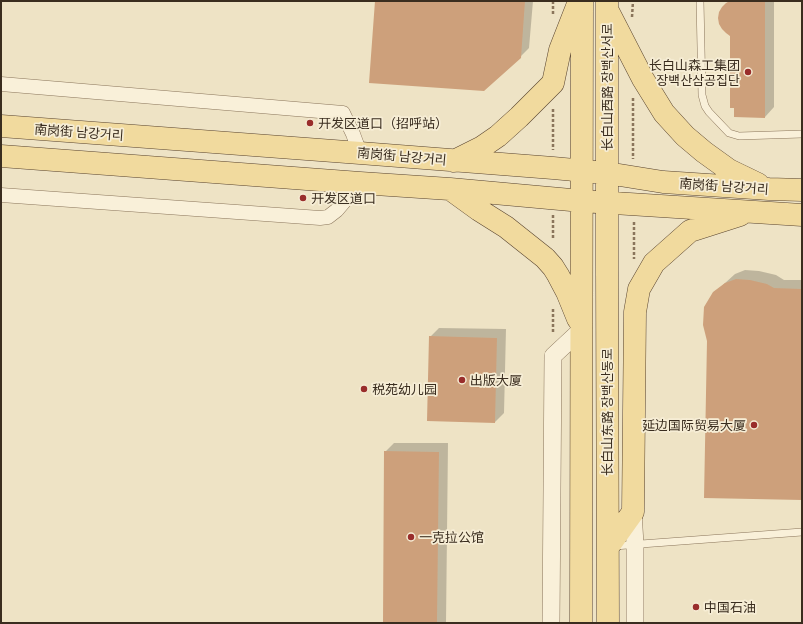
<!DOCTYPE html>
<meta charset="utf-8">
<style>
body{margin:0}
#map{position:relative;width:803px;height:624px;overflow:hidden;background:#eee3c5;font-family:Georgia,serif}
canvas{display:block}
.frame{position:absolute;inset:0;border:2px solid #3a2d1f;pointer-events:none}
</style>
<div id="map">
<canvas width="803" height="624"></canvas>
<div class="frame"></div>
</div>
<script>
const context = document.querySelector('canvas').getContext('2d');
context.lineJoin = 'round';
function fillPath(path, color) { context.fillStyle = color; context.fill(path, 'evenodd'); }
const toPath = rows => new Path2D(rows.map(r => 'M' + r).join(''));
function strokePath(path, color, width, dash) { context.strokeStyle = color; context.lineWidth = width; context.lineCap = dash ? 'butt' : 'round'; context.setLineDash(dash || []); context.stroke(path); }
function write(font, color, halo, rows, align = 'center') {
  context.font = font + ' Georgia,"Noto Sans SC","Noto Sans KR",serif'; context.lineWidth = 3.5; context.setLineDash([]); context.textBaseline = 'middle'; context.strokeStyle = halo; context.fillStyle = color; for (const [text, x, y, turn = 0] of rows) {
    context.save(); context.translate(x, y); context.rotate((+turn || 0) * Math.PI / 180); context.textAlign = isNaN(turn) ? turn : align; if (halo) context.strokeText(text, 0, 0); context.fillText(text, 0, 0); context.restore();
  }
}
fillPath(toPath([
 [376,1,533,1,529,48,520,57],
 [729,1,774,1,774,107,765,117,731,35,723,8],
 [745,270,759,271,776,275,784,280,802,280,802,499,714,293,735,274],
 [439,328,506,329,504,413,495,422,430,337],
 [394,443,448,443,446,623,384,623,385,452]
]), '#0003');
fillPath(toPath([
 [375,1,525,1,521,58,484,91,369,83],
 [730,1,765,1,765,118,734,117,734,108,730,108,730,36,726,33,722,29,719,24,718,18,719,12,722,7,726,3],
 [736,279,750,280,767,284,774,288,802,289,802,500,704,498,707,341,703,325,704,307,713,292,725,283],
 [429,336,497,338,495,423,427,421],
 [384,451,439,452,437,623,383,623]
]), '#cda07b');
const service = toPath([
 [700,1,702,95,705,106,709,112,729,133,739,136,802,134],
 [614,546,802,532]
]);
const minor = toPath([
 [1,84,343,113,353,134,360,153],
 [1,195,320,218,328,217,337,210,360,183]
]);
const tertiary = toPath([
 [633,512,635,544,635,623],
 [551,623,553,356,582,329]
]);
const primary = toPath([
 [607,1,607,266,608,623],
 [609,13,643,79,664,113,685,136,704,152,729,170,758,184],
 [1,126,360,153,553,168,607,173,663,182,769,189,802,190],
 [1,156,360,183,450,189,582,201,802,215],
 [454,161,482,147,498,136,519,117,553,83,560,50,578,4],
 [450,189,479,210,506,227,545,258,553,267,558,275,567,292,578,319],
 [608,547,633,512,635,312,639,289,654,263,690,231,740,215],
 [581,623,582,1]
]);
strokePath(service, '#8a755b', 8);
strokePath(minor, '#8a755b', 15);
strokePath(tertiary, '#8a755b', 18);
strokePath(primary, '#58432f', 23);
strokePath(toPath([
 [553,1,553,16],
 [632,17,633,1],
 [633,98,633,159],
 [553,109,553,150],
 [553,215,553,240],
 [634,222,634,259],
 [553,309,553,334]
]), '#8a755b', 2.5, [3, 2]);
strokePath(service, '#f9f0d9', 7);
strokePath(minor, '#f9f0d9', 14);
strokePath(tertiary, '#f9f0d9', 17);
strokePath(primary, '#f1da9e', 22);
for (const [x, y, r, color] of [
 [748,72,4,"#992d2b"],
 [310,123,4,"#992d2b"],
 [303,198,4,"#992d2b"],
 [462,380,4,"#992d2b"],
 [364,389,4,"#992d2b"],
 [754,425,4,"#992d2b"],
 [411,537,4,"#992d2b"],
 [696,607,4,"#992d2b"]
]) { const dot = new Path2D(); dot.arc(x, y, r, 0, 2 * Math.PI); context.fillStyle = color; context.fill(dot); strokePath(dot, '#f6edd5', 1.5); }
write('13px', '#3a2d1f', '#f6edd5', [
 ["长白山森工集团",740,65,"right"],
 ["장백산삼공집단",740,80,"right"],
 ["开发区道口（招呼站）",318,123],
 ["开发区道口",311,198],
 ["出版大厦",470,380],
 ["税苑幼儿园",372,389],
 ["延边国际贸易大厦",746,425,"right"],
 ["一克拉公馆",419,537],
 ["中国石油",704,607]
], 'left');
write('13px', '#3a2d1f', '#f6edd5', [
 ["长白山西路 장백산서로",607,87,-90],
 ["南岗街 남강거리",79,132,4],
 ["南岗街 남강거리",402,156,5],
 ["南岗街 남강거리",724,186,4],
 ["长白山东路 장백산동로",607,412,-90]
]);
</script>
